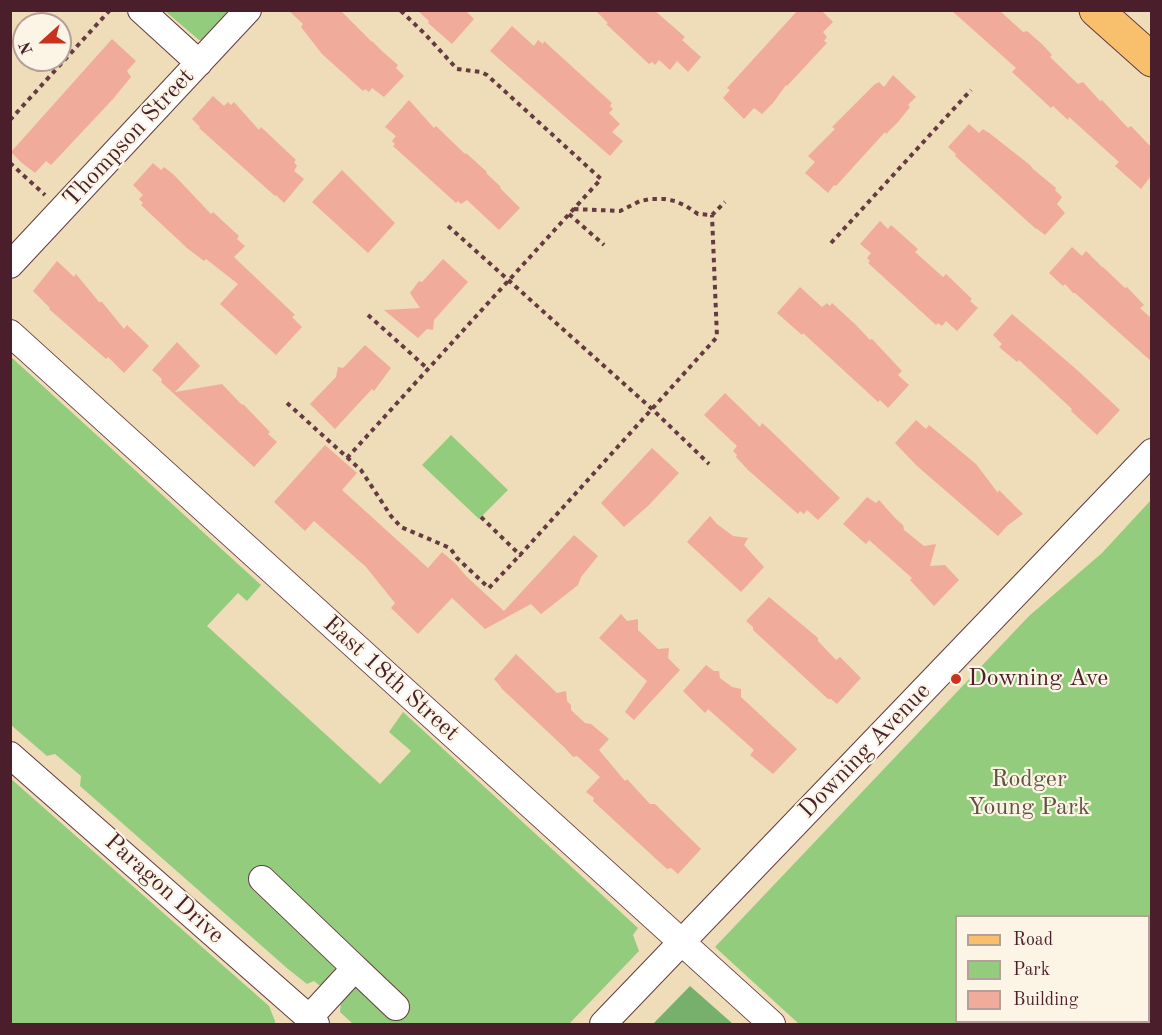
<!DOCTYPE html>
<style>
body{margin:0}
#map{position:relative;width:1162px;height:1035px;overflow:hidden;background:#efdcb9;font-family:"Old Standard TT",serif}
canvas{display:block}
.frame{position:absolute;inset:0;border:12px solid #4a1f2b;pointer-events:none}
.legend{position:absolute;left:955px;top:915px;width:195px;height:108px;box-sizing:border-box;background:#fcf5e5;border:2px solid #b59f9b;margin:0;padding:8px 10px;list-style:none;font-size:18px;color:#4a1f2b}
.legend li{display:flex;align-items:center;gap:12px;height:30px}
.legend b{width:30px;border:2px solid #b59f9b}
.north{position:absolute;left:12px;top:12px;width:60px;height:60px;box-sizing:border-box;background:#fcf5e5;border:2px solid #b59f9b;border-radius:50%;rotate:249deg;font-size:16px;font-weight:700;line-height:24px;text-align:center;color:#4a1f2b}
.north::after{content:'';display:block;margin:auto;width:21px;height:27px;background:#c8321e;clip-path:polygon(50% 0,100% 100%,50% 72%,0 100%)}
</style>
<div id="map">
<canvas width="1162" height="1035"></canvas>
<div class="frame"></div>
<ul class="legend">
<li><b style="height:8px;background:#f8bf6c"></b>Road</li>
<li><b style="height:16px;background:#94cc7e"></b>Park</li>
<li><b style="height:16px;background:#f1ab9a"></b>Building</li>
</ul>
<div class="north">N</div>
</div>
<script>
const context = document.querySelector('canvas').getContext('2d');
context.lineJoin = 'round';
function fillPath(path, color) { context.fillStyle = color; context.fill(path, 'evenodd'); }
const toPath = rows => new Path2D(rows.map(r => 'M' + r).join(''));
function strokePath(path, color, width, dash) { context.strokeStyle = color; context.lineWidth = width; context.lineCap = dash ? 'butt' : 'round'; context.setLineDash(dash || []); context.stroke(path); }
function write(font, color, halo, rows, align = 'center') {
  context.font = font + ' "Old Standard TT",serif'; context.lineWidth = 4.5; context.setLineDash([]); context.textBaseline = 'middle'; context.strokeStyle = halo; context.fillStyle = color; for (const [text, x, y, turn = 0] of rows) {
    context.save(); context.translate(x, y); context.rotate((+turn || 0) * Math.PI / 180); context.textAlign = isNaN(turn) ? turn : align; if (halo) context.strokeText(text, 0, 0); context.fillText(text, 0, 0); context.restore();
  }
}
fillPath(toPath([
 [165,11,232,11,203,40,199,40],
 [10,356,261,585,247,601,238,593,207,626,380,784,411,751,389,732,403,712,638,928,633,935,639,951,569,1024,353,1024,340,1012,341,1002,314,981,307,984,288,969,80,786,81,776,55,754,47,756,11,725],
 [451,435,508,490,479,519,422,465],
 [1151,500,1151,1024,799,1024,715,947,1029,616,1102,553],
 [956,916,1148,916,1148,1022,956,1022],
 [10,778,269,1006,275,1021,275,1024,11,1024]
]), '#94cc7e');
fillPath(toPath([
 [690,986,733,1024,653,1024]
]), '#77b06d');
fillPath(toPath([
 [288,10,340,10,372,42,372,41,383,52,398,65,396,68,404,76,384,97,372,88,369,92,365,89,363,91,322,54,301,27,303,24],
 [417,10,465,10,474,19,452,44,428,23,429,21],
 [595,10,654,10,685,37,682,40,701,57,688,72,677,61,670,70,659,60,655,65,652,62,649,64,606,24,608,23],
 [798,10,821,10,833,22,823,32,827,37,824,41,827,43,787,86,786,85,773,103,762,114,754,108,744,119,723,98,730,90,727,88],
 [951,10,999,10,1023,32,1027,31,1043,45,1052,55,1050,57,1078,84,1083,82,1100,101,1102,100,1128,128,1131,126,1151,147,1151,176,1141,189,1115,166,1119,162,1069,117,1068,120,1053,106,1051,108,1012,72,1016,68],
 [512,26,534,46,538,40,543,44,544,41,612,103,610,106,613,109,609,113,620,124,612,132,623,141,610,156,490,51],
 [112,39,136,61,127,71,131,77,113,99,51,165,46,161,35,173,22,163,11,152],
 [893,75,916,97,908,105,910,107,898,122,886,134,885,132,836,186,834,185,828,193,805,173,815,162,808,156,835,129,832,127,874,85,879,82,884,87],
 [213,96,224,106,228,102,231,105,234,102,259,130,261,127,296,160,294,162,297,166,294,171,304,179,284,203,276,195,275,196,199,128,200,127,192,119],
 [409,100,434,128,436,126,465,154,466,153,487,172,486,173,501,187,500,188,520,208,499,230,467,200,461,204,458,201,456,203,393,146,395,144,392,141,396,136,385,127],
 [969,124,979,133,983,129,987,132,988,132,1030,165,1033,169,1056,188,1055,190,1062,197,1057,204,1065,213,1045,235,1036,228,1036,229,955,156,956,154,948,147],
 [153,163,161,170,164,167,174,175,211,214,213,212,239,236,237,239,245,246,234,257,295,315,292,317,302,327,276,355,220,304,238,284,206,259,204,261,187,248,141,205,143,203,139,199,143,195,133,185],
 [342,170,395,223,368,253,312,202],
 [880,221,888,229,891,225,918,249,915,252,943,277,946,274,972,299,970,301,978,308,957,331,946,321,942,326,938,323,936,325,868,263,870,261,867,258,871,253,860,244],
 [1072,247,1082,256,1086,251,1103,268,1103,267,1125,288,1127,287,1144,305,1140,308,1152,319,1152,362,1075,293,1073,293,1065,284,1063,286,1049,273],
 [443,259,468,282,434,320,433,330,427,329,418,338,384,310,420,308,410,293,419,281,422,282],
 [57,261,74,277,76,274,99,302,102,302,124,329,127,325,149,346,124,373,108,357,106,359,49,309,50,308,33,291],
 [800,287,822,307,827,303,830,306,832,303,856,325,870,340,872,339,902,371,898,375,909,385,888,408,880,400,878,402,803,333,802,335,777,313],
 [1012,314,1076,369,1120,410,1097,435,1071,411,1072,409,1019,360,1017,362,999,347,1002,344,993,335],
 [177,342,200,366,175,392,222,384,242,405,243,404,270,432,268,434,277,442,254,467,161,382,162,379,152,370],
 [365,345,391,368,374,391,372,389,335,429,310,404,336,377,338,367,343,368],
 [725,393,760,427,762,423,771,431,840,498,818,520,807,510,804,514,800,511,798,514,748,470,736,457,737,455,733,451,737,446,704,415],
 [916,420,926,429,929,425,976,464,998,493,999,490,1023,514,1007,526,998,536,917,466,895,443],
 [325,445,357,473,342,490,428,568,442,552,455,563,466,576,504,611,574,535,598,556,581,577,578,585,541,614,531,604,485,629,452,598,418,634,391,608,395,603,366,567,314,521,305,531,274,502],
 [652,448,679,473,649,505,624,527,601,503],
 [867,497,876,503,879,500,896,519,903,525,904,530,924,546,936,544,930,566,945,565,959,580,934,606,910,580,912,578,869,540,866,544,843,524],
 [710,516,717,524,733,536,748,538,744,545,764,567,741,592,687,542],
 [769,597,818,638,818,641,836,660,840,657,861,678,837,704,831,699,828,699,753,630,753,627,746,621],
 [621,614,627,621,638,619,638,630,658,649,669,648,668,658,680,670,634,720,625,712,647,681,599,638],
 [516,654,557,693,566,691,567,701,571,705,571,710,585,723,591,724,609,739,599,750,625,781,627,779,650,804,655,804,701,849,678,874,671,868,667,869,593,801,594,798,586,792,600,777,577,756,573,757,565,748,501,688,501,687,494,679],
 [706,665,714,671,719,671,720,678,732,687,741,689,741,697,797,749,773,774,750,755,754,750,708,709,705,713,683,691]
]), '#f1ab9a');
const minor = toPath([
 [141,10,199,63],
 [10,265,248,10],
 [10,333,772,1024],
 [10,755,316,1024],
 [262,879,355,968,309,1018],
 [355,968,396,1007],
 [603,1024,1152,452]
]);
const major = toPath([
 [1096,10,1152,60]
]);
strokePath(minor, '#633b40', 28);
strokePath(major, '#633b40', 35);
strokePath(toPath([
 [10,11,11,10],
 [10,120,110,10],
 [10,163,45,195],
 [574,209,620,211,640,201,651,199,664,199,675,201,686,206,698,214,712,215,725,202],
 [569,214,604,245],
 [448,226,652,409,709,464],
 [831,243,971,90],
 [368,315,428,369],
 [287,403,361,470,391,516,401,527,450,548,457,558,489,588,520,555],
 [347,458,601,179,487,75,481,72,457,69,425,34,400,10],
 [481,517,520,555,717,337,712,215]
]), '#633b40', 4, [4.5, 4.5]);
strokePath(minor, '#fff', 26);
strokePath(major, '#f8bf6c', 33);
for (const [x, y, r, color] of [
 [956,679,6,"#c8321e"]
]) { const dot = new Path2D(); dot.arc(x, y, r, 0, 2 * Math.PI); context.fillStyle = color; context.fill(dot); strokePath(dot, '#fcf5e5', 2); }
write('24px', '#4a1f2b', '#fcf5e5', [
 ["Thompson Street",129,138,-47],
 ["East 18th Street",391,679,42],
 ["Downing Avenue",865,751,-46],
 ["Paragon Drive",164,889,42]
]);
write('24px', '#4a1f2b', '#fcf5e5', [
 ["Downing Ave",968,679]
], 'left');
write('24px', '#605344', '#fcf5e5', [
 ["Rodger",1029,780],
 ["Young Park",1029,808]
]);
</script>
